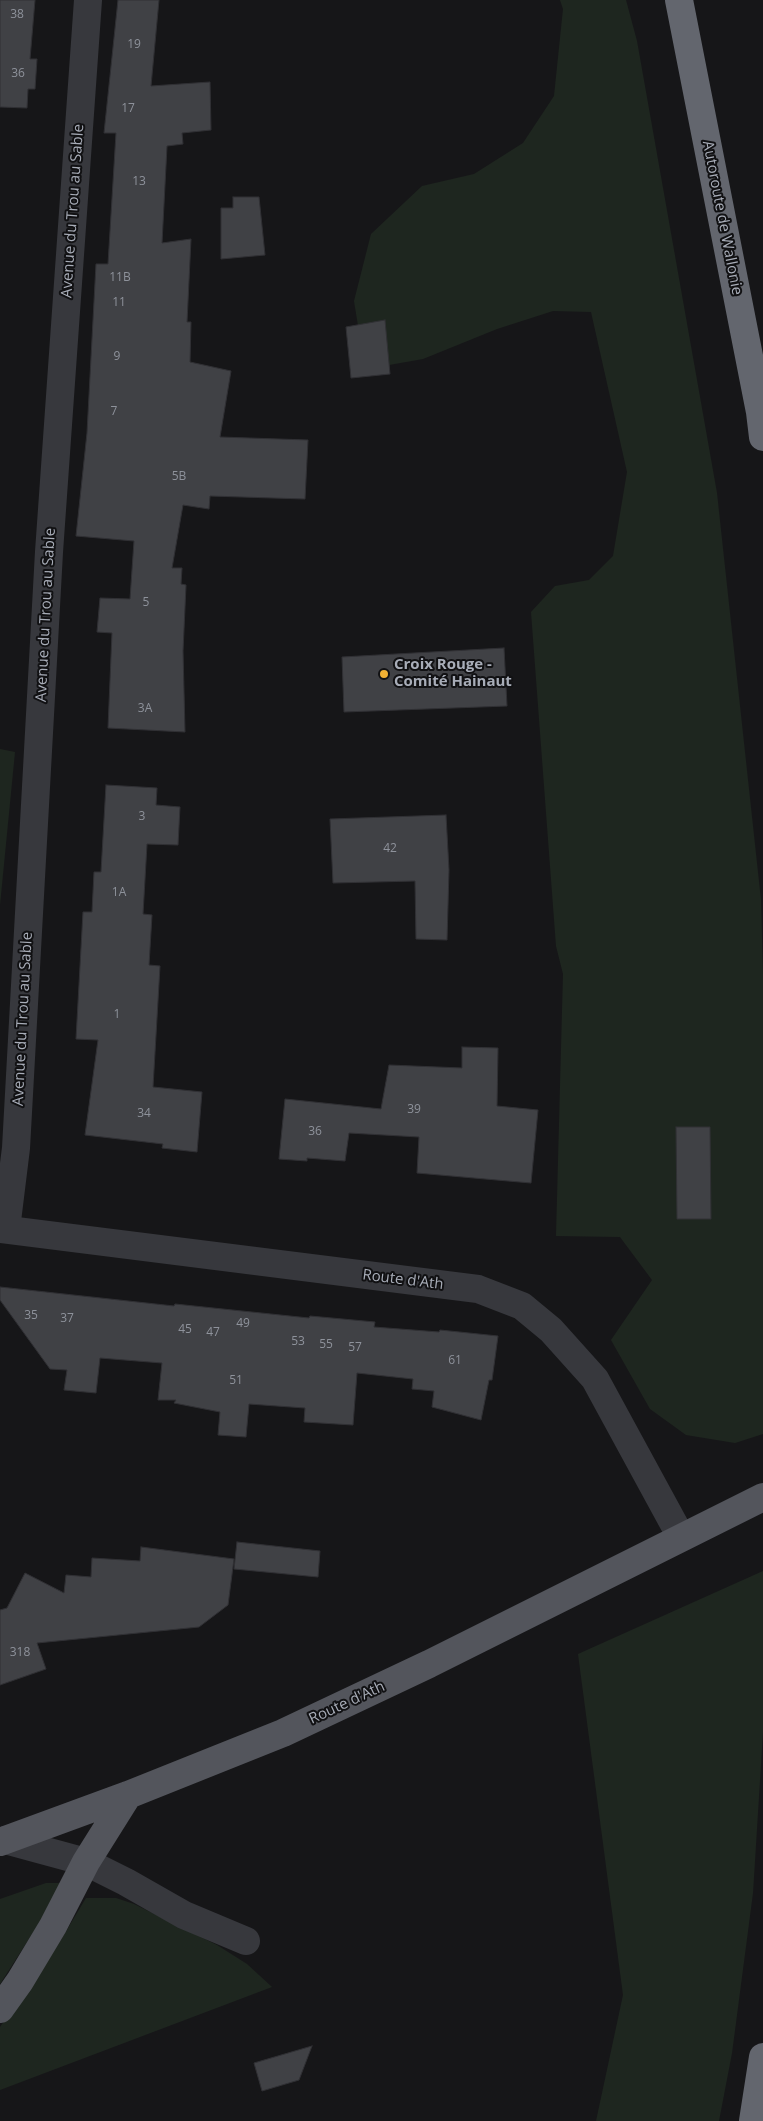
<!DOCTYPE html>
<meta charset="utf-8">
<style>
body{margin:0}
canvas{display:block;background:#161618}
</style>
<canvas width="763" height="2121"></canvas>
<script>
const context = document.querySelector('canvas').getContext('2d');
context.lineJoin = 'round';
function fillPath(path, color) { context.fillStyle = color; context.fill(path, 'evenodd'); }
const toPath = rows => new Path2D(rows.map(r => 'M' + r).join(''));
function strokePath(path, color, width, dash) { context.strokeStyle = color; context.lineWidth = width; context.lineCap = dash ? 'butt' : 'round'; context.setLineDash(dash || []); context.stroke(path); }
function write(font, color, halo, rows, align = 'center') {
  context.font = font + ' "Open Sans",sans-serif'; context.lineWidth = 4; context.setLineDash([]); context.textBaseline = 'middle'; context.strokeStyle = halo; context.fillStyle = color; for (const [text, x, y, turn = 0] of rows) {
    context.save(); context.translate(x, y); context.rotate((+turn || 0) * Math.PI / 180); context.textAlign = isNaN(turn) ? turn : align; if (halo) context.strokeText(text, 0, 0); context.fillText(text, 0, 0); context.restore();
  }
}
fillPath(toPath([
 [560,0,626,0,637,41,717,493,761,900,763,974,763,1434,735,1443,686,1435,650,1409,611,1340,652,1280,620,1237,556,1236,563,974,556,946,531,612,555,586,589,580,613,556,627,472,591,312,553,311,497,329,423,359,389,365,361,344,354,301,371,234,422,186,474,174,523,143,554,96,563,9],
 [0,749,15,752,0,905],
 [763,1571,763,1732,753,1893,732,2053,719,2121,596,2121,623,1995,578,1654],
 [46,1883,62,1883,36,1928,0,1984,0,1899],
 [86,1898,116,1898,134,1904,217,1945,247,1964,272,1987,0,2090,0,2027,62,1938]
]), '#1e261f');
const building = toPath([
 [0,0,35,0,30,59,37,59,35,89,28,89,27,108,0,107,0,0],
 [118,0,159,0,151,86,210,82,211,130,182,133,183,144,167,146,162,243,191,239,187,322,191,322,190,362,231,371,220,437,308,440,305,499,210,496,209,509,183,505,172,568,182,568,181,584,186,585,183,651,185,732,108,728,112,633,97,632,100,598,130,599,134,541,76,536,87,433,96,264,108,264,116,133,104,133,118,0],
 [233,197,259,197,265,255,221,259,221,208,233,208,233,197],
 [385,320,390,374,351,378,346,327,385,320],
 [504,648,507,706,344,712,342,657,504,648],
 [106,785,157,788,156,805,180,807,178,845,147,844,143,914,152,915,149,965,160,966,153,1087,202,1092,197,1152,162,1148,163,1144,85,1135,98,1040,76,1039,83,912,92,912,94,872,101,872,106,785],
 [446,815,449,870,447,940,416,939,415,881,333,883,330,819,446,815],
 [462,1047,498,1048,497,1106,538,1110,531,1183,417,1173,419,1137,349,1133,345,1161,307,1158,307,1161,279,1159,285,1099,381,1109,389,1065,462,1068,462,1047],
 [676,1127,710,1127,711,1219,677,1219,676,1127],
 [0,1287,174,1306,175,1304,309,1318,310,1316,375,1322,374,1327,439,1332,440,1330,498,1336,492,1380,489,1380,481,1420,432,1407,434,1391,412,1389,413,1379,357,1373,353,1425,304,1422,305,1408,249,1404,246,1437,218,1435,220,1412,174,1403,176,1400,158,1400,162,1363,100,1358,96,1393,64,1390,67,1370,50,1369,0,1300,0,1287],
 [237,1542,320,1551,318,1577,234,1569,237,1542],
 [141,1547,234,1559,228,1605,199,1627,37,1643,46,1669,0,1685,0,1610,7,1608,25,1573,64,1593,66,1575,91,1577,92,1558,140,1561,141,1547],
 [312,2046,299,2080,262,2091,254,2063,312,2046]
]);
fillPath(building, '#404145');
strokePath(building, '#303034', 1);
strokePath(toPath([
 [0,1229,478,1289,522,1306,551,1330,595,1379,681,1537],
 [6,1229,16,1148,49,552,88,0],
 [5,1840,86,1862,126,1882,184,1915,246,1941]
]), '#37383d', 28);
strokePath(toPath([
 [0,1842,128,1795,283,1733,429,1664,763,1497],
 [0,2009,20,1981,53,1926,86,1862,128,1795]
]), '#53555c', 28);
strokePath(toPath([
 [679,0,760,412,763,437],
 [753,2121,763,2057]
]), '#63666e', 28);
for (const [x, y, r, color] of [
 [384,674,5,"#f2b134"]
]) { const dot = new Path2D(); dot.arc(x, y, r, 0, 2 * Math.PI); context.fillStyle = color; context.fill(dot); strokePath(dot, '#111113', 2); }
write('12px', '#8e929b', null, [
 ["38",17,15],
 ["19",134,45],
 ["36",18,74],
 ["17",128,109],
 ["13",139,182],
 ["11B",120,278],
 ["11",119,303],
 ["9",117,357],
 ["7",114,412],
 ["5B",179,477],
 ["5",146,603],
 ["3A",145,709],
 ["3",142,817],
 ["42",390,849],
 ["1A",119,893],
 ["1",117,1015],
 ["39",414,1110],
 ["34",144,1114],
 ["36",315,1132],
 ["35",31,1316],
 ["37",67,1319],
 ["49",243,1324],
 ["45",185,1330],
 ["47",213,1333],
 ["53",298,1342],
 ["55",326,1345],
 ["57",355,1348],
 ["61",455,1361],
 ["51",236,1381],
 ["318",20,1653]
]);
write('15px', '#a8adb8', '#111113', [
 ["Avenue du Trou au Sable",73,211,-86],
 ["Autoroute de Wallonie",722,218,79],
 ["Avenue du Trou au Sable",46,615,-87],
 ["Avenue du Trou au Sable",23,1019,-87],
 ["Route d'Ath",403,1280,7],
 ["Route d'Ath",347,1703,-25]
]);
write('bold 15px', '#a8adb8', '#111113', [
 ["Croix Rouge -",394,665],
 ["Comité Hainaut",394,682]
], 'left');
</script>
